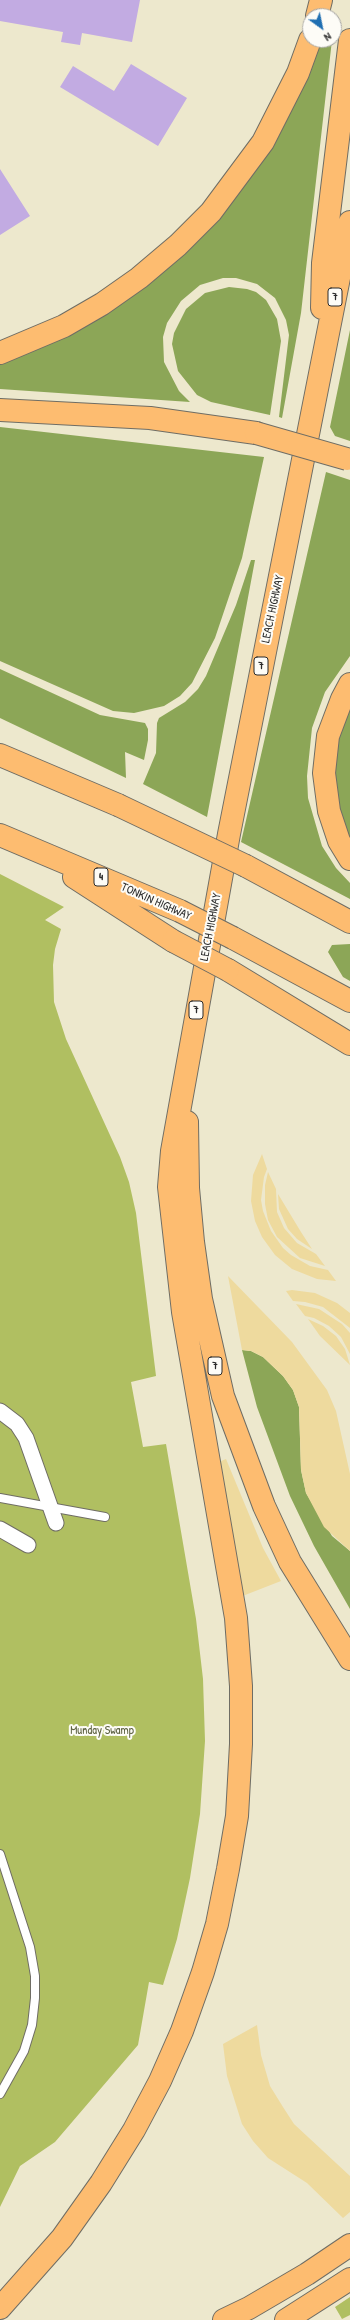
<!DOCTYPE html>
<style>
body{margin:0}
#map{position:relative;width:350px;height:2320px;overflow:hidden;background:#ede8cd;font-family:"Patrick Hand",sans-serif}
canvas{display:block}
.north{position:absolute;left:302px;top:8px;width:40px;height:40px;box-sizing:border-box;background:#fdfcf7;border:1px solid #a9a8a5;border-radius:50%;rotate:147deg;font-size:11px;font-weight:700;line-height:16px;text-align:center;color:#2b2b2b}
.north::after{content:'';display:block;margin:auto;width:14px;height:18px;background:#1f6fb2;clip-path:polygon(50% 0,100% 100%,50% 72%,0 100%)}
</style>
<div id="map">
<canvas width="350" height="2320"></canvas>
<div class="north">N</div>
</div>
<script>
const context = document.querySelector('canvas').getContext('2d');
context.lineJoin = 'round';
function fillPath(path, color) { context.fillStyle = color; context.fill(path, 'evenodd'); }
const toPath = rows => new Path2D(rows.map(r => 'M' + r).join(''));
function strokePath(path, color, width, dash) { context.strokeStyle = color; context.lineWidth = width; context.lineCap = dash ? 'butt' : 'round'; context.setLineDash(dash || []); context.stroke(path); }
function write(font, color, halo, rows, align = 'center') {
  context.font = font + ' "Patrick Hand",sans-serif'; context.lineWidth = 4; context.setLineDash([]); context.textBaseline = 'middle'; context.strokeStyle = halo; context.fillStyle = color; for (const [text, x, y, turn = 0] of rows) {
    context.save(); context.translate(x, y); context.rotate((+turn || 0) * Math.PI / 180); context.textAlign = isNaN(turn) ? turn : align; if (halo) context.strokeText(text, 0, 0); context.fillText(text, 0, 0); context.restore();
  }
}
fillPath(toPath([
 [0,874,64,907,45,920,61,929,55,949,53,965,54,1002,66,1039,120,1157,129,1182,136,1213,156,1376,131,1382,143,1447,166,1444,196,1619,203,1679,205,1741,200,1814,190,1878,177,1939,163,1985,149,1982,138,2045,55,2142,20,2166,0,2207],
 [350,2297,350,2315,342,2319,335,2307]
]), '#b0bf61');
fillPath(toPath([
 [320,40,332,40,301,313,282,418,279,417,289,335,286,320,275,298,257,284,236,278,223,278,200,285,181,301,167,323,163,337,164,362,179,391,190,402,0,389,0,363,168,267],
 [229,287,247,289,256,292,266,300,277,319,281,341,270,415,211,402,197,395,178,371,172,344,174,333,186,309,205,293],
 [350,330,350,441,335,436,330,427],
 [0,427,264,457,242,558,215,638,192,683,180,696,164,706,134,713,113,711,0,661],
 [326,472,350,480,350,656,325,692,312,728,307,776,308,798,322,846,336,868,350,883,350,899,241,842],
 [251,560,255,560,207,817,143,784,156,753,157,723,159,718,185,702,198,689,206,676,236,605],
 [0,669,100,715,145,723,148,729,148,740,144,760,125,752,126,778,0,718],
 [350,704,350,840,336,800,335,756,340,729],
 [350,944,350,981,343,977,328,952,332,945],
 [242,1350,251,1351,263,1357,283,1376,293,1390,299,1407,301,1470,306,1493,332,1536,350,1551,350,1609,314,1546,290,1496,257,1407]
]), '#8ca657');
fillPath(toPath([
 [262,1154,267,1169,264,1177,261,1200,263,1211,271,1231,283,1248,291,1255,310,1266,328,1270,336,1281,317,1279,292,1269,275,1255,262,1237,255,1221,251,1201,253,1175],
 [268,1172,276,1189,277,1212,284,1228,297,1243,316,1254,325,1266,300,1258,277,1237,268,1220,265,1204,265,1185],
 [278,1194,301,1232,312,1249,297,1239,288,1229,279,1209],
 [228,1276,292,1342,327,1390,336,1411,350,1474,350,1551,324,1527,306,1493,301,1470,299,1407,293,1390,283,1376,263,1357,251,1351,242,1350],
 [292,1290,315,1293,337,1303,350,1313,350,1328,323,1307,305,1302,293,1301,286,1291],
 [296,1304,319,1309,342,1324,350,1333,350,1354,341,1337,329,1326,314,1318,305,1316],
 [308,1319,323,1326,336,1336,345,1349,350,1365,320,1336],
 [226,1459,263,1548,281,1581,240,1597,216,1463],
 [257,2025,261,2055,270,2086,283,2107,294,2124,350,2176,350,2212,343,2218,307,2183,268,2158,253,2141,242,2124,227,2076,223,2044]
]), '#eeda9e');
fillPath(toPath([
 [0,0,140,0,132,42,82,33,80,45,61,42,63,32,0,21],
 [131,64,187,98,158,146,60,87,73,66,114,91],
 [0,169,30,216,0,235]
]), '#c2abe2');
const lane = toPath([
 [0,1498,105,1517],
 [0,1854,30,1947,35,1976,35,1998,32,2025,24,2051,0,2094]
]);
const street = toPath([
 [0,1411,17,1424,26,1438,56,1523],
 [0,1529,28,1545]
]);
const highway = toPath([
 [317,16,321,0],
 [322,308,323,263,350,40],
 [0,353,64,326,102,304,139,278,178,245,211,212,263,142,298,73,310,40],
 [0,410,150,418,256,433],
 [350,684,342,699,328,736,324,773,329,811,339,841,350,859],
 [0,755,118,805],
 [0,835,180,911],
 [246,866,350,922],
 [74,877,173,941],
 [233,938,350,1001],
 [228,970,350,1044],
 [187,1122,188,1188,193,1242,201,1299,223,1396,264,1506,290,1562,350,1659],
 [0,2308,62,2238,101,2183,134,2130,160,2081,182,2031,203,1972,217,1924,228,1869,237,1816,241,1744,241,1686,236,1618,183,1312,169,1187,172,1151,229,834,350,222],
 [224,2320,249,2308,307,2274,350,2245],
 [286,2320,350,2279]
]);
strokePath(lane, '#6f6d64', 10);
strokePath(street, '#6f6d64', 17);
strokePath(highway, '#6f6d64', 24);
strokePath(lane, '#fff', 8);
strokePath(street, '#fff', 15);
strokePath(highway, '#fdbc70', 22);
const highwayBridge = toPath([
 [256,433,347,459],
 [118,805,246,866],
 [180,911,233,938],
 [173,941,228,970]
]);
strokePath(highwayBridge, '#6f6d64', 24, []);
strokePath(highwayBridge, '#fdbc70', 22);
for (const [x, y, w] of [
 [335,297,14],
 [261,666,14],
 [101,877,14],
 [196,1010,14],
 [215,1366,14]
]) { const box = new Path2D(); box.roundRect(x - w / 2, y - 9, w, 18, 3); context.fillStyle = '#fdfcf7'; context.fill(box); strokePath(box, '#2b2b2b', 1); }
write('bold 11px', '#2b2b2b', null, [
 ["7",335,297],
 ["7",261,666],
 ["4",101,877],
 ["7",196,1010],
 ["7",215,1366]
]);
write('12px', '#2b2b2b', '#fdfcf7', [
 ["LEACH HIGHWAY",273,609,-78],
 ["TONKIN HIGHWAY",156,902,24],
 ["LEACH HIGHWAY",211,927,-79]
]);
write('12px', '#5a5f3e', '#fdfcf7', [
 ["Munday Swamp",102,1731]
]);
</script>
